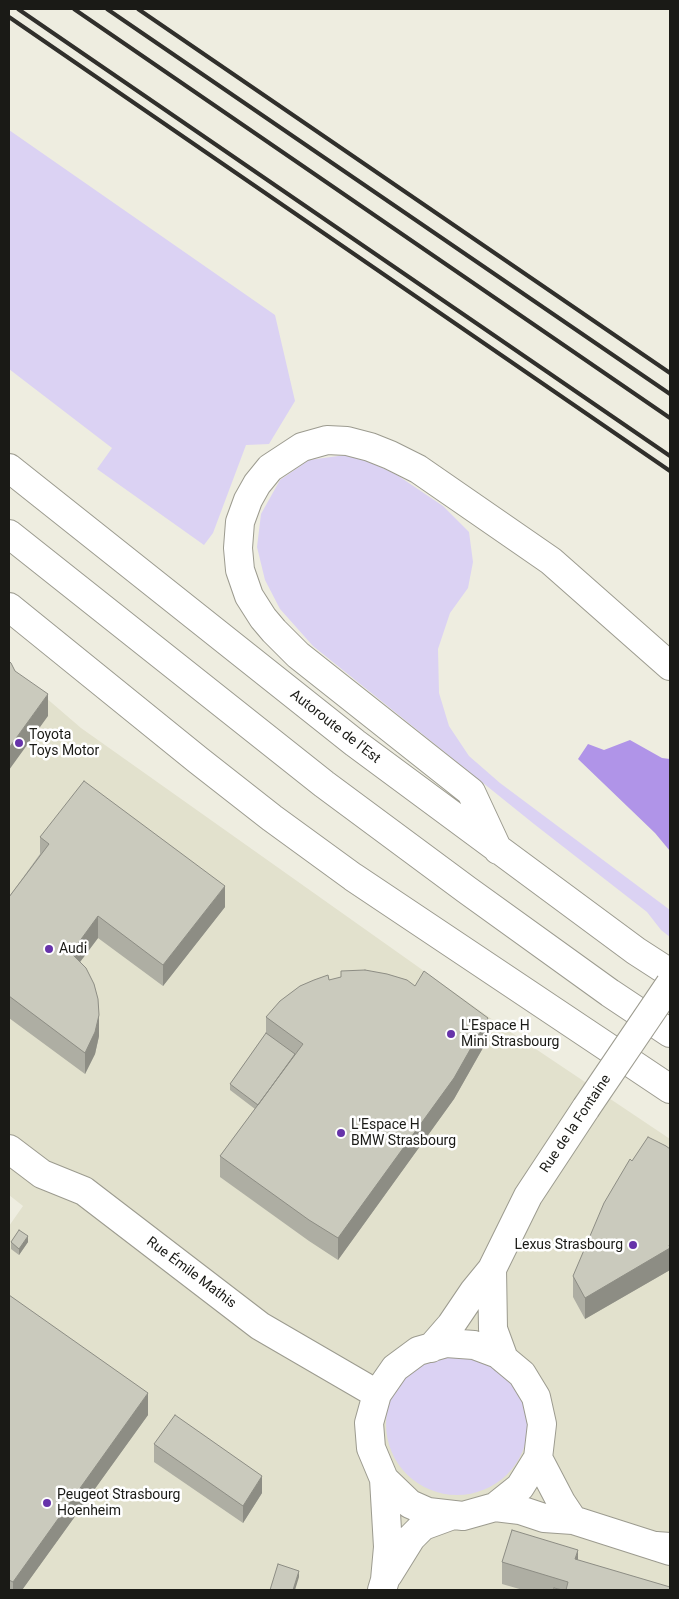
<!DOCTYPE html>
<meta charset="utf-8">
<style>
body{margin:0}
#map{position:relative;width:679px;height:1599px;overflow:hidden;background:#eeede0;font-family:Roboto,sans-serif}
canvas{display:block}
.frame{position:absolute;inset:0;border:10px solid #1a1a16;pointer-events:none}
</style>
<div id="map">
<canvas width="679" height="1599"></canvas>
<div class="frame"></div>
</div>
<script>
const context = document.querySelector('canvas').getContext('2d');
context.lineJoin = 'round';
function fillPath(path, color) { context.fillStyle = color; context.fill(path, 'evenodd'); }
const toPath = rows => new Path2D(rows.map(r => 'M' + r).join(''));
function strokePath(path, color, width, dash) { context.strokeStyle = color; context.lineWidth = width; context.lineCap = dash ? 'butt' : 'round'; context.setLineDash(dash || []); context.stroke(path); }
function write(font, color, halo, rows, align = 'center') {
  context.font = font + ' Roboto,sans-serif'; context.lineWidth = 5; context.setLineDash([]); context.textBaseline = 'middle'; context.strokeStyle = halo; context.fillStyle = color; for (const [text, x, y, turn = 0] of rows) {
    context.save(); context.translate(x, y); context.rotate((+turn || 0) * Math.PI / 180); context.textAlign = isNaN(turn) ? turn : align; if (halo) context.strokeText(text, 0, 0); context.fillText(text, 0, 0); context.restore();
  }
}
fillPath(toPath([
 [9,666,81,728,503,1027,670,1139,670,1590,9,1590,9,1226,23,1206,9,1195]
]), '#e2e1cd');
fillPath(toPath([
 [9,130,275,315,295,401,269,444,246,445,213,533,204,545,97,469,112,448,9,369],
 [353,454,397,475,443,506,469,532,473,562,468,588,450,613,438,649,439,693,449,726,469,756,500,783,670,910,670,937,661,930,647,912,534,824,313,646,280,609,265,580,257,547,261,514,280,480,309,460],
 '386 1424a71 71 0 1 1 142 0a71 71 0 1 1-142 0Z'
]), '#dbd2f3');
fillPath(toPath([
 [630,740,662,758,670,759,670,851,655,833,578,759,588,744,604,750]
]), '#b094e8');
const tertiary = toPath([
 [9,1149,42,1174,84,1191,260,1326,377,1394],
 [492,1269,493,1329,504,1359],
 [431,1348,451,1325,474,1291,492,1269,528,1196,586,1108],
 [538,1458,561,1502,573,1520],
 [495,1507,520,1510,544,1518,573,1520,670,1551],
 [388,1575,411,1538,423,1526,453,1515],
 [382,1590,385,1580,388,1547,384,1479,371,1448,369,1423,377,1394,395,1368,418,1351,446,1343,474,1345,498,1354,522,1374,536,1397,542,1424,538,1458,520,1487,495,1507,463,1516,428,1512,410,1504,384,1479]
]);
const trunk = toPath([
 [9,468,355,743,636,951,670,973],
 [9,534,324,784,467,890,610,993,670,1033],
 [9,607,198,760,272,818,353,877,670,1089],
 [498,850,471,792,298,655,274,631,263,618,249,596,240,570,238,548,240,522,248,500,257,484,270,468,302,447,327,440,347,441,370,447,390,455,418,469,551,561,670,666],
 [656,1546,670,1547]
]);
strokePath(tertiary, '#9c9b8f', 30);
strokePath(trunk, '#9c9b8f', 30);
strokePath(tertiary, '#fff', 28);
strokePath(trunk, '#fff', 28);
strokePath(toPath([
 [18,9,670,456],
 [74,9,670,418],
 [107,9,670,394],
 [138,9,670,373],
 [9,17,670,471]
]), '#302f2b', 4);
const tertiaryBridge = toPath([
 [586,1108,670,984]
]);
strokePath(tertiaryBridge, '#9c9b8f', 30, []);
strokePath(tertiaryBridge, '#fff', 28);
fillPath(toPath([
 [40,837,225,907,163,986,98,938,80,962,99,1036,95,1054,85,1074,9,1018,9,897,40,854],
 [329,980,488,1039,454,1099,338,1260,309,1241,220,1177,220,1156,255,1109,230,1090,230,1084,266,1033,266,1017],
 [670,1149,670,1270,585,1319,573,1297,573,1276,632,1161],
 [11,1242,28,1242,19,1255,11,1249],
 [9,1295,148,1415,22,1590,9,1590],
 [154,1444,262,1493,243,1523,154,1462],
 [578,1560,670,1590,523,1590,502,1584,502,1562]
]), '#aeaea3');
fillPath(toPath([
 [48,694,48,716,9,770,9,748],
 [225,886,225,907,163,986,163,965],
 [98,916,98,938,71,974,71,953],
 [99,1015,99,1036,95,1054,85,1074,85,1053],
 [488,1018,488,1039,454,1099,338,1260,338,1238],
 [28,1236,28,1242,19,1255,19,1249],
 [670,1244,670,1270,585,1319,585,1298],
 [148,1393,148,1415,22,1590,13,1590,13,1582],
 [262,1476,262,1493,243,1523,243,1506],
 [578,1550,578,1571,575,1559],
 [299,1571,299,1577,295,1590,293,1590]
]), '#8d8d84');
const building = toPath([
 [9,661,11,663,15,671,48,694,9,748,9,661],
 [84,781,225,886,163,965,98,916,71,953,86,968,94,984,98,999,99,1015,95,1032,85,1053,9,996,9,897,49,844,40,837,84,781],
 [365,970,387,974,407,980,415,986,424,971,488,1018,454,1078,338,1238,309,1220,220,1156,303,1044,266,1017,280,1001,300,986,314,980,328,975,329,980,341,977,341,971,365,970],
 [266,1033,295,1054,258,1105,230,1084,266,1033],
 [648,1137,666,1146,670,1149,670,1244,669,1245,670,1248,585,1298,573,1276,604,1203,630,1159,632,1161,648,1137],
 [19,1230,28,1236,19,1249,11,1242,19,1230],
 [9,1295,148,1393,13,1582,9,1580,9,1295],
 [175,1415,262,1476,243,1506,154,1444,175,1415],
 [512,1530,578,1550,575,1559,670,1587,670,1590,566,1590,568,1582,502,1562,512,1530],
 [278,1564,299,1571,293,1590,270,1590,278,1564],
 [554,1588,563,1590,553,1590,554,1588]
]);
fillPath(building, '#cacabd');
strokePath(building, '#8d8d84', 1);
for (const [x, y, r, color] of [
 [19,743,5,"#6733aa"],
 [49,949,5,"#6733aa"],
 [451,1034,5,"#6733aa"],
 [341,1133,5,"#6733aa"],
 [633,1245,5,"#6733aa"],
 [47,1503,5,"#6733aa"]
]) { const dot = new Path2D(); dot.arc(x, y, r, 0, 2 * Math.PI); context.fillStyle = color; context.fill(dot); strokePath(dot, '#fff', 2); }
write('14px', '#1a1a16', '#fff', [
 ["Autoroute de l’Est",335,727,38],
 ["Rue de la Fontaine",576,1124,-56],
 ["Rue Émile Mathis",191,1273,37]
]);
write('14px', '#1a1a16', '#fff', [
 ["Toyota",29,735],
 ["Toys Motor",29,751],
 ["Audi",59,949],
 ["L'Espace H",461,1026],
 ["Mini Strasbourg",461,1042],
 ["L'Espace H",351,1125],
 ["BMW Strasbourg",351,1141],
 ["Lexus Strasbourg",623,1245,"right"],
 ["Peugeot Strasbourg",57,1495],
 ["Hoenheim",57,1511]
], 'left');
</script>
